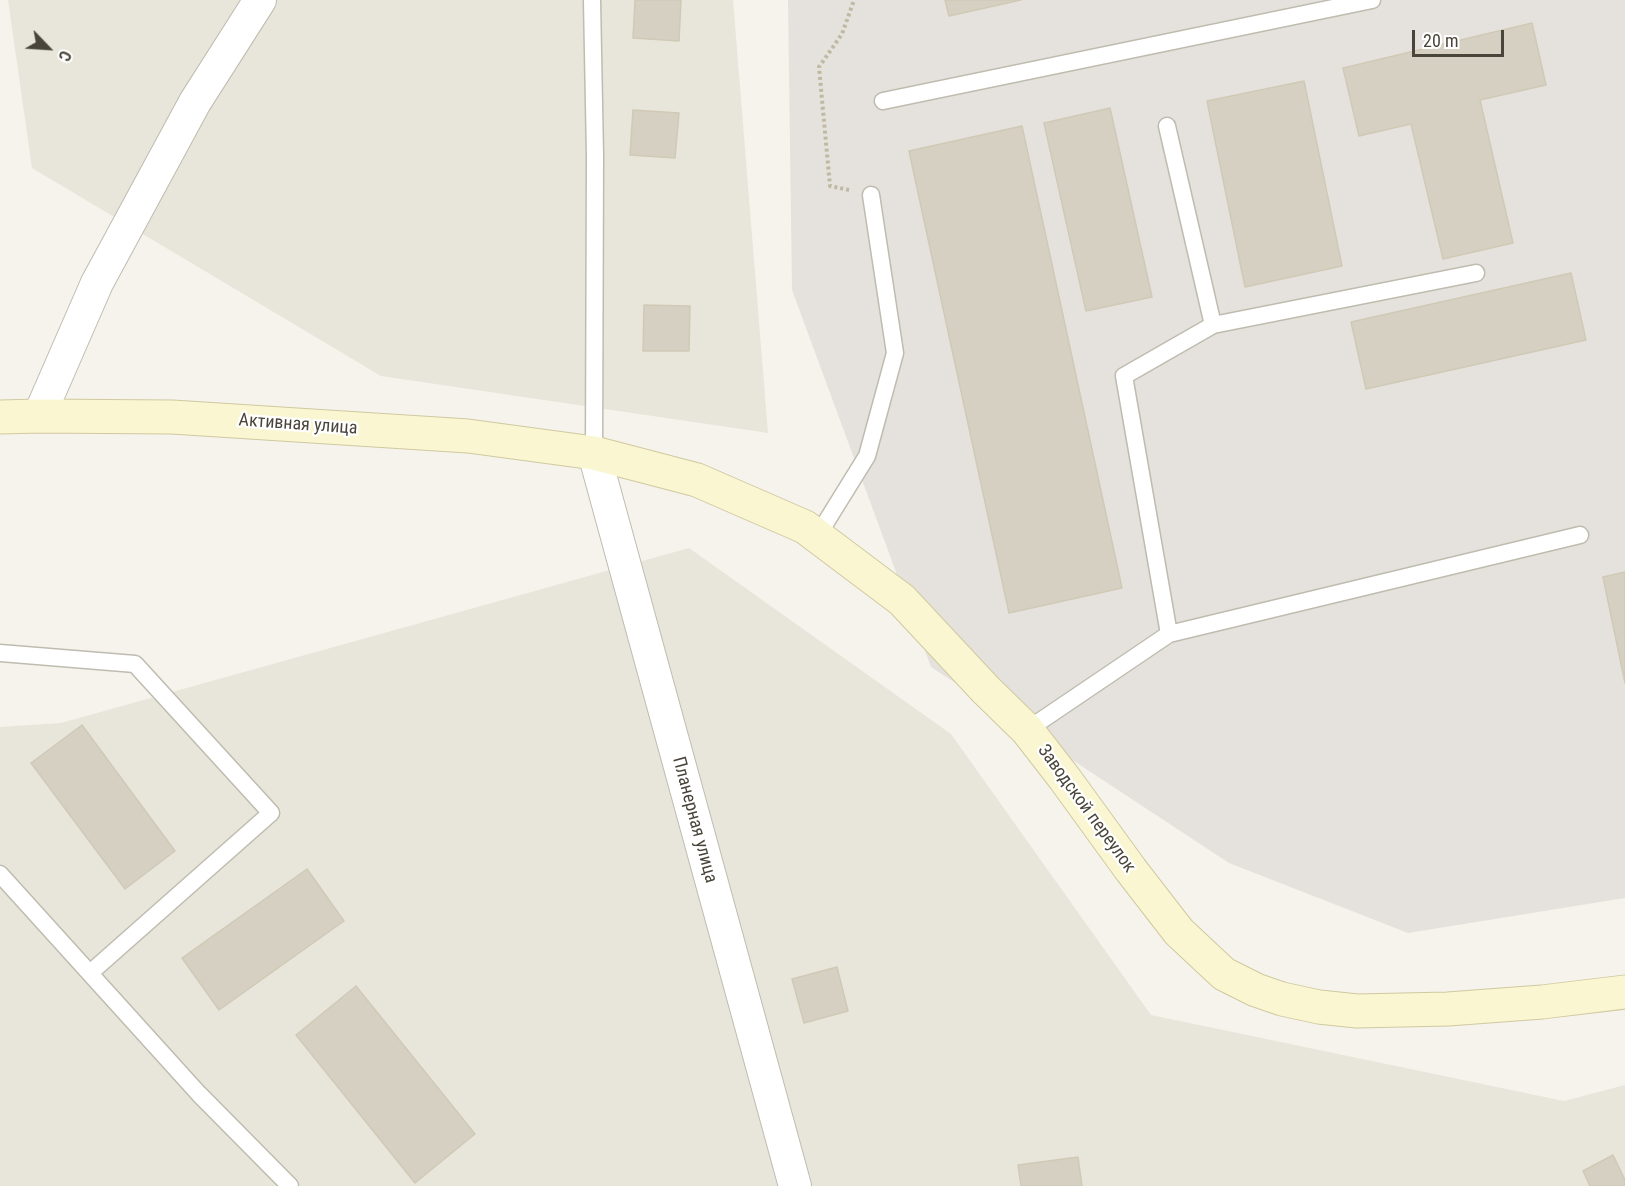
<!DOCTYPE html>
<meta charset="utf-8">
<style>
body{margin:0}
#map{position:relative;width:1625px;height:1186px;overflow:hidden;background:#f5f3ec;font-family:"Roboto Condensed",sans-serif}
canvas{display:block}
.north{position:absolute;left:18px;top:18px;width:60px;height:60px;-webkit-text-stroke:4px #fff;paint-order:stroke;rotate:115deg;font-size:16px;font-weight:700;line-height:24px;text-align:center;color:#49453a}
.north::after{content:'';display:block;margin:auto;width:21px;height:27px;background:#49453a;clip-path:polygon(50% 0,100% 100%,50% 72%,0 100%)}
.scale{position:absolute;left:1412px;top:30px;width:92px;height:27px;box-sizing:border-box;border:3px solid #49453a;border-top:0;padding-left:8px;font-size:18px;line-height:21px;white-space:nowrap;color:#49453a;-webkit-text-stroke:4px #fff;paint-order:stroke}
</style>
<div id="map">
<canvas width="1625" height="1186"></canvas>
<div class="north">С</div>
<div class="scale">20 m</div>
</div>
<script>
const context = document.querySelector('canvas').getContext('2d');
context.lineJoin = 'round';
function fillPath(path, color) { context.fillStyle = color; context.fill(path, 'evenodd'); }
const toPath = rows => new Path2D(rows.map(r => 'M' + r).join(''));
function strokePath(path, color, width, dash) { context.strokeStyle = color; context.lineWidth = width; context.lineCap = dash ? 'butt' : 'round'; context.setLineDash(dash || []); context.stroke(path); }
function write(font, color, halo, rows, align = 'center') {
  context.font = font + ' "Roboto Condensed",sans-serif'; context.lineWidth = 4.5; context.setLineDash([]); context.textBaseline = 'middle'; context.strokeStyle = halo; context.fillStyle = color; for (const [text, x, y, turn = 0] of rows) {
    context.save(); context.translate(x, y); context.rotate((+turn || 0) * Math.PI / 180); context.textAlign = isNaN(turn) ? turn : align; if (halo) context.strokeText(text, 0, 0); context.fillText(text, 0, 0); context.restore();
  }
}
fillPath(toPath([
 [8,0,733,0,768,433,381,376,32,168],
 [689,548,951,734,1151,1015,1564,1101,1625,1085,1625,1186,0,1186,0,727,61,723]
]), '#e8e6db');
fillPath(toPath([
 [788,0,1625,0,1625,898,1408,933,1229,863,931,667,792,290]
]), '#e5e2dd');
const building = toPath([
 [635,0,681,0,679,41,633,38,635,0],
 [945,0,1021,0,949,16,945,0],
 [1532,23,1546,85,1480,100,1513,243,1443,259,1411,124,1359,136,1343,68,1532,23],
 [1304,81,1342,266,1245,287,1207,101,1304,81],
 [1110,108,1152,297,1086,311,1044,123,1110,108],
 [633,110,679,113,675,158,630,155,633,110],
 [1022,126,1122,588,1009,613,909,151,1022,126],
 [1571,273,1586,340,1366,389,1351,322,1571,273],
 [644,305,690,306,689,351,643,351,644,305],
 [1625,572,1625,683,1603,577,1625,572],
 [82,725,175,851,125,889,31,763,82,725],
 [307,869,344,921,219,1010,182,958,307,869],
 [837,967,848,1011,804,1023,792,979,837,967],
 [356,986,475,1134,415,1183,296,1035,356,986],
 [1613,1155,1625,1180,1625,1186,1590,1186,1583,1171,1613,1155],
 [1078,1157,1082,1186,1021,1186,1018,1165,1078,1157]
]);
fillPath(building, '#d5d0c2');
strokePath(building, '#d0c9b6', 1.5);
const service = toPath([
 [592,0,595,156,594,453],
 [883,101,1372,0],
 [1167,126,1213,325],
 [818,535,867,456,895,353,871,195],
 [1169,634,1124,376,1213,325,1476,273],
 [0,653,135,664,271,813,90,973],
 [1027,730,1169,634,1580,535],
 [0,874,199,1094,290,1186]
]);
const minor = toPath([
 [39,416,97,283,195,102,260,0],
 [594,453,795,1186]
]);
const secondary = toPath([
 [0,417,39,416,172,417,468,436,594,453,697,480,805,527,902,600,986,690,1027,730,1065,779,1131,870,1179,932,1224,974,1256,990,1282,999,1319,1007,1357,1011,1448,1009,1542,1002,1625,992]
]);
strokePath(service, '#bfbcaf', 19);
strokePath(minor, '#bfbcaf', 34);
strokePath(secondary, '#d0c9a0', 35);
strokePath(toPath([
 [849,190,830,186,819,67,842,34,854,0]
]), '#c0b9a2', 4, [3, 3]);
strokePath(service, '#fff', 16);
strokePath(minor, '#fff', 32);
strokePath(secondary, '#faf6d1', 33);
write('18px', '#49453a', '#fff', [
 ["Активная улица",298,425,4],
 ["Заводской переулок",1086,809,54],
 ["Планерная улица",694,820,75]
]);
</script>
